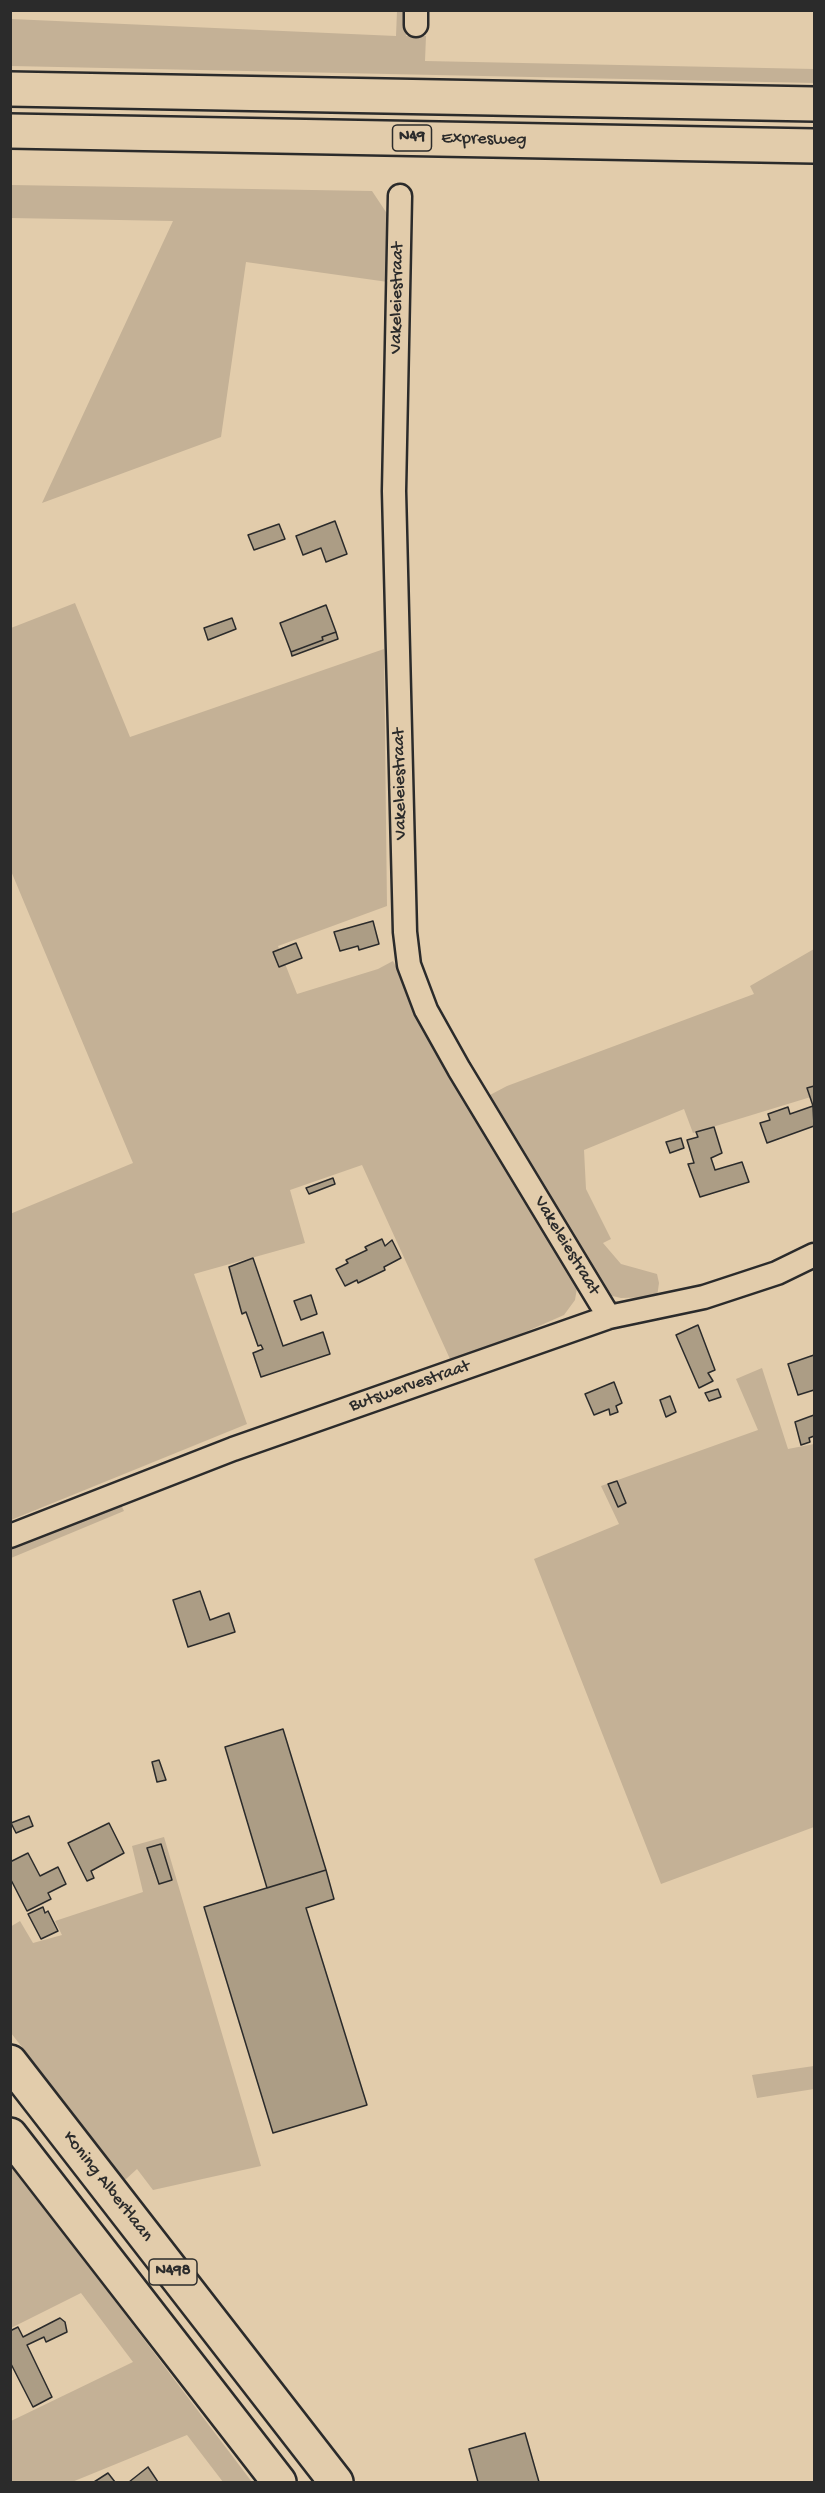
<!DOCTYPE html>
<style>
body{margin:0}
#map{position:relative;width:825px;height:2493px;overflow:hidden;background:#e2ccab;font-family:"Gochi Hand",sans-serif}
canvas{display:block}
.frame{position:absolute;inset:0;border:12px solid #2b2b2b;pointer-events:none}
</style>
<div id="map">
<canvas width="825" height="2493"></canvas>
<div class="frame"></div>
</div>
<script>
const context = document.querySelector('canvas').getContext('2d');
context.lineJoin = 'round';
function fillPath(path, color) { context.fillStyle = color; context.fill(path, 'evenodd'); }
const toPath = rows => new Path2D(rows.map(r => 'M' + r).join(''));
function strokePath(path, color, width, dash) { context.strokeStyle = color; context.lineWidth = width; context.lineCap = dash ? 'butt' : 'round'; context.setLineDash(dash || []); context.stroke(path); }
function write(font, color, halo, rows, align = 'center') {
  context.font = font + ' "Gochi Hand",sans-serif'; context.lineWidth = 4.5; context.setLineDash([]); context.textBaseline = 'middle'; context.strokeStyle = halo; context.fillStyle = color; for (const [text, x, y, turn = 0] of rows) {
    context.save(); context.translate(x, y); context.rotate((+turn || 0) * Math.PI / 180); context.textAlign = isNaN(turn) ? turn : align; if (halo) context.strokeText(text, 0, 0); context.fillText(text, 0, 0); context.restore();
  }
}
fillPath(toPath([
 [407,10,406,36,426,36,425,61,814,69,814,83,11,66,11,19,396,36,397,11],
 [11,185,372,191,388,215,388,282,246,262,221,437,42,503,173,221,11,218],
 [75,603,130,737,384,649,387,906,278,946,297,994,378,969,393,961,471,1105,507,1086,754,994,750,986,814,949,814,1096,693,1133,684,1109,584,1150,586,1189,611,1239,603,1243,621,1264,657,1274,659,1283,657,1297,621,1298,608,1295,570,1270,577,1288,575,1300,564,1315,507,1340,450,1359,362,1165,290,1190,305,1243,194,1274,247,1424,11,1520,10,1214,133,1163,11,871,11,628],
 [762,1368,788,1449,814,1444,814,1827,661,1884,534,1559,619,1524,601,1486,758,1430,736,1379],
 [120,1503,124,1511,11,1558,11,1545],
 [164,1837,261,2166,153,2190,137,2169,125,2180,11,2033,10,1927,20,1921,33,1943,62,1935,55,1921,143,1892,132,1846],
 [814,2066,814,2089,757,2098,752,2075],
 [11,2164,252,2482,223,2482,187,2435,72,2482,11,2482,11,2421,133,2362,81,2293,11,2328]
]), '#c4b196');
const building = toPath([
 [335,521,347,554,326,562,321,548,303,555,296,536,335,521],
 [279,524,285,539,254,550,248,535,279,524],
 [326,605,336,632,322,637,323,640,291,652,280,623,326,605],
 [232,618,236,629,208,640,204,628,232,618],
 [336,632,338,639,292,656,291,652,323,640,322,637,336,632],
 [373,921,379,944,359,950,358,946,340,951,334,932,373,921],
 [296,943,302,958,279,967,273,952,296,943],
 [814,1086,814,1106,813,1106,807,1088,814,1086],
 [813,1106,814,1126,767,1143,760,1123,770,1120,768,1114,788,1107,790,1114,813,1106],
 [714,1127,722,1153,711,1158,715,1170,742,1162,749,1182,700,1197,688,1164,694,1163,687,1140,698,1137,696,1132,714,1127],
 [681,1138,684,1148,670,1153,666,1142,681,1138],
 [333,1178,335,1184,309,1194,306,1188,333,1178],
 [382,1239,385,1246,392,1240,401,1258,384,1267,385,1270,358,1283,357,1280,345,1286,336,1269,348,1263,346,1260,367,1250,365,1247,382,1239],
 [253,1258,283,1346,323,1332,330,1354,261,1377,253,1353,263,1349,261,1345,258,1346,246,1312,242,1314,229,1267,253,1258],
 [311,1295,317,1314,301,1320,294,1301,311,1295],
 [698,1325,715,1370,708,1373,713,1381,699,1388,676,1335,698,1325],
 [814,1355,814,1390,798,1395,788,1364,814,1355],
 [614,1382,622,1403,616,1406,618,1412,610,1415,609,1409,594,1415,585,1394,614,1382],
 [718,1389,721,1397,709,1401,705,1393,718,1389],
 [670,1396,676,1412,666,1417,660,1400,670,1396],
 [814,1415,814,1436,809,1438,810,1442,801,1445,795,1422,814,1415],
 [617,1481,626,1503,618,1507,608,1484,617,1481],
 [200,1591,210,1620,229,1613,235,1632,188,1647,173,1600,200,1591],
 [283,1729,326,1870,267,1888,225,1747,283,1729],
 [159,1760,166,1780,157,1782,152,1762,159,1760],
 [29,1816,33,1826,16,1833,11,1823,29,1816],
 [109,1823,124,1853,91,1871,94,1878,87,1881,68,1843,109,1823],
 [161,1844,172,1880,159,1884,147,1848,161,1844],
 [28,1853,40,1876,58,1867,66,1884,48,1893,51,1899,27,1911,10,1878,10,1862,28,1853],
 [326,1870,334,1899,306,1908,367,2105,273,2133,204,1907,326,1870],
 [43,1907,45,1913,48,1911,58,1931,41,1939,28,1914,43,1907],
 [60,2318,65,2322,67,2332,46,2342,44,2337,27,2345,52,2397,33,2407,10,2362,10,2331,18,2327,23,2337,60,2318],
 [525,2433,539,2482,478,2482,469,2449,525,2433],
 [148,2467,158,2482,129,2482,148,2467],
 [108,2473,115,2482,94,2482,108,2473]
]);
fillPath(building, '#ac9d85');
strokePath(building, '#2b2b2b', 1.5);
const minor = toPath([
 [416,25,416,10],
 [400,196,394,491,405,932,409,965,426,1010,459,1069,609,1317],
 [10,1536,233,1449,609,1317,704,1297,777,1273,814,1255]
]);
const primary = toPath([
 [10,2062,336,2482],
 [10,2135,279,2482]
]);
const trunk = toPath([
 [10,89,814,104],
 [10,131,814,146]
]);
strokePath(minor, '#2b2b2b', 27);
strokePath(primary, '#2b2b2b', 38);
strokePath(trunk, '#2b2b2b', 38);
strokePath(minor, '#e2ccab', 22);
strokePath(primary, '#e2ccab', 33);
strokePath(trunk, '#e2ccab', 33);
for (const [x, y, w] of [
 [412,138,39],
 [173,2272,48]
]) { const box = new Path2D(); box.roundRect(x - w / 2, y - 13, w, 26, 4.5); context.fillStyle = '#e2ccab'; context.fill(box); strokePath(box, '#2b2b2b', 1.5); }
write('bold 16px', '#2b2b2b', null, [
 ["N49",412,138],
 ["N498",173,2272]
]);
write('18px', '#2b2b2b', '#e2ccab', [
 ["Expresweg",484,140,1],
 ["Vakeleiestraat",398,298,-89],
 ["Vakeleiestraat",401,784,-91],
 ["Vakeleiestraat",566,1246,59],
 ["Butswervestraat",410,1387,-19],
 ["Koning Albertlaan",107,2187,52]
]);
</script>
